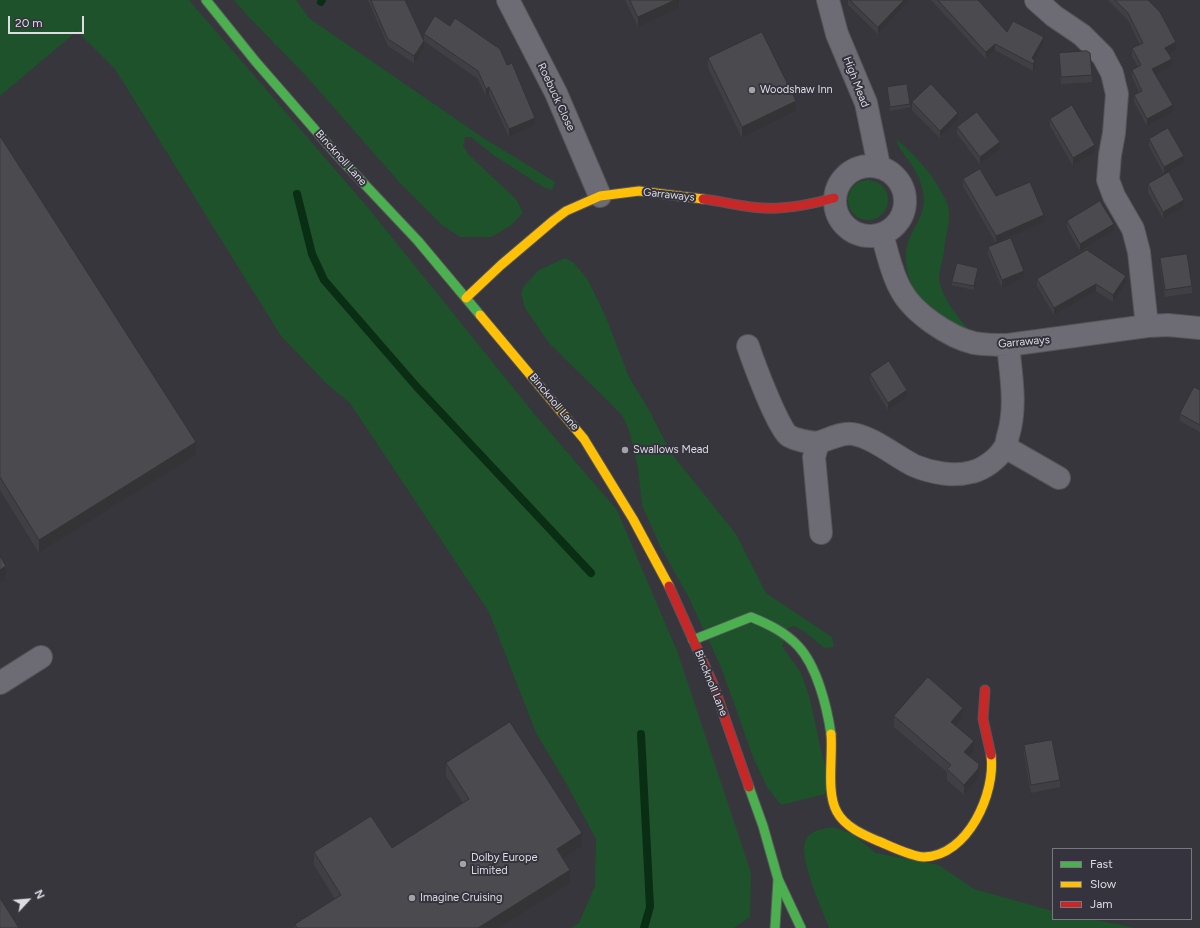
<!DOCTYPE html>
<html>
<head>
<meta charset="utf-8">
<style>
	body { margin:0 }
	#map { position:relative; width:1200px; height:928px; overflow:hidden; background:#37363c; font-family:Figtree,sans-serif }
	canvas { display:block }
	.legend { position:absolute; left:1052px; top:848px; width:140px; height:72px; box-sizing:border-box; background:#35343e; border:1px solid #787780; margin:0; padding:5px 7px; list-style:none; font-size:12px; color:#dddce3 }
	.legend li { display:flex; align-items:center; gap:8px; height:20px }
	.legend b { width:20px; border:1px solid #787780 }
	.north { position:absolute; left:8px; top:880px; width:40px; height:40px; -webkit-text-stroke:3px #35343e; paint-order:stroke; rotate:64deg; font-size:11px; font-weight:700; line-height:16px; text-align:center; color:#dddce3 }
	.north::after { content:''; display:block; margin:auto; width:14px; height:18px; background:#dddce3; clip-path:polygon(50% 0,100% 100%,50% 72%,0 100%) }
	.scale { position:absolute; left:8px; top:16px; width:76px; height:18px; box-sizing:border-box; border:2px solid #dddce3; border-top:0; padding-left:5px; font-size:12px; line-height:14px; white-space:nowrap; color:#dddce3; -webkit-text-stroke:3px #35343e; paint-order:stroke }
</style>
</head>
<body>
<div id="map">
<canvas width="1200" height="928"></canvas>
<ul class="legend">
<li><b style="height:5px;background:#4caf50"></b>Fast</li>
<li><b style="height:5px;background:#ffc107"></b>Slow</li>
<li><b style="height:5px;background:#c62828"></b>Jam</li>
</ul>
<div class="north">N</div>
<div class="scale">20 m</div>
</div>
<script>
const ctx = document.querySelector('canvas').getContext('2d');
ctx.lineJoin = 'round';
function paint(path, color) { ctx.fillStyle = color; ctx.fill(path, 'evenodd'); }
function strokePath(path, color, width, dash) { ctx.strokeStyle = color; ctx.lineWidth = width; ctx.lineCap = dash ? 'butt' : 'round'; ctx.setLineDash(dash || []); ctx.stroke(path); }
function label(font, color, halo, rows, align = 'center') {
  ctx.font = font + ' Figtree,sans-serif'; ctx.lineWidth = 4; ctx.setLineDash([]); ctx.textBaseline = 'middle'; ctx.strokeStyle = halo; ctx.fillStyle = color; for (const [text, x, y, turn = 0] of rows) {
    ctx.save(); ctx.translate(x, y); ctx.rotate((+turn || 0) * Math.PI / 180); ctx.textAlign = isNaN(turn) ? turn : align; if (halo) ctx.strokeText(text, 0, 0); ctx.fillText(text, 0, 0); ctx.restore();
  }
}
paint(new Path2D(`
	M0,0H189L369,209L536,416L617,510L677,651L751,873L750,917L734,928H571L579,923L595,886L596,839L566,783L536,733L489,612L350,403L327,384L281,336L115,69L77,31L0,96Z
	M234,0H296L309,18L482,137L555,182L552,190L543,187L492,154L471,137H465L463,146L469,155L516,199L523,213L510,226L491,237H460L442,225L401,184L306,76L245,13Z
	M896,139C915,155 932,173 943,195C946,200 949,206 949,212C950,225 945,237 944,251C943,261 937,274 940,284C945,302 959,318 971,333C960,329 952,323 942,316C936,312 930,308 925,304C909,290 902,261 908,242C913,228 925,214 924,199C923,185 918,174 910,162C904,154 899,149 896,139Z
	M848 200a20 20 0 1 1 40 0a20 20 0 1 1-40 0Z
	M565,258L574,263L588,280L605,315L629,377L649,410L671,453L736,534L766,593L832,637L834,647L824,648L805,632L794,626L788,628L782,646L801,673L810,699L821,750L830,786L825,794L781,805L767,787L753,757L721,667L689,598L660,546L642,505L638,468L629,430L622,415L549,343L525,308L521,293L524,286L539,270Z
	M833,827L852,834L876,853L939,865L974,889L1053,911V919H1092L1135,928H829C822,910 799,858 805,842C809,830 823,829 833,827Z`), '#1d522b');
strokePath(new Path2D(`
	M321,2L322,0
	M297,194L312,254L324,280L416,386L591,573
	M641,734L650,907L644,928`), '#0a2e14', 8);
const street = new Path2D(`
	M508,0L556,93L600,196
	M828,0L837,34L866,103L879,166
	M1036,0L1054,16L1082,35L1103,56L1112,73L1117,94L1114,133L1110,155L1108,180L1114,196L1133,229L1139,252L1147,326
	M835 201a35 35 0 1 1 70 0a35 35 0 1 1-70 0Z
	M882,235C888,253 891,273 901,290C913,313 949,337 974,343C986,345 997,345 1008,345L1147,326L1168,325L1200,328
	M748,346C753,361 778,429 789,436C798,441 808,442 818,443L814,457L821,533
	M818,443C829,439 842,432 853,434C875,438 896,457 915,466C932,473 954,477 972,472C984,469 998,459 1005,447C1007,444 1007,439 1008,436C1017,407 1011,375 1008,345
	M1005,447L1059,478
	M0,683L41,657`);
const fast = new Path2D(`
	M206,0L256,62L337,155L418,241L480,315
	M693,640L751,617C768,624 785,632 798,646C817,666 827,707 831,734
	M749,787L763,826L778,879L801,928
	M775,928L778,879`);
const slow = new Path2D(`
	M466,298L501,265L554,220L566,211L600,196L639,191L703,199
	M480,315L584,439L633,519L669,586
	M831,734C833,757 826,793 837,812C845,827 864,835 878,841C890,846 912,857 924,857C968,856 996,793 991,755`);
const jam = new Path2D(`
	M703,199C728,202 754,210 779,208C798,207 816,203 834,198
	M669,586L713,684L749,787
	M985,690L983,719L991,755`);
strokePath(street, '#565559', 24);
strokePath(fast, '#565559', 11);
strokePath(slow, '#565559', 11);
strokePath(jam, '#565559', 11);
strokePath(street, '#6d6c75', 22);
strokePath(fast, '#4caf50', 9);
strokePath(slow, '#ffc107', 9);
strokePath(jam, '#c62828', 9);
paint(new Path2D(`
	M368,0H405L424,48L414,63L388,46Z
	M625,0H679V8L638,27Z
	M848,0H910L878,34L848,5Z
	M931,0H978L1007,32L1044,44L1035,61V68L1033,71L995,50L986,59Z
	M1108,0H1148L1176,50L1168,53L1172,66L1155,74L1173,112L1147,126L1134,102V95L1139,92L1132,77V70L1138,67L1132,56V48L1140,45L1128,20Z
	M424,34L507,65L535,125L509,137L489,94L486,96L478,79L424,41Z
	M1059,53L1092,75V82L1061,84Z
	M708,58L796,111L742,138L708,68Z
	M887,87L910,104V107L890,111Z
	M912,102L958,120L940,138L912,110Z
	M1050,119L1095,152L1073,166L1050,126Z
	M957,127L1000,149L980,164L957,134Z
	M0,136L196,455L39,553L0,490Z
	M1149,139L1184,163L1164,174L1149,146Z
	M963,179L996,196L1044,222L996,243L963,186Z
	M1148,184L1184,207L1163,219L1148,192Z
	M1067,221L1114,231L1080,251L1067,228Z
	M988,247L1024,278L1002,288L988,254Z
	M1160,258L1192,286V293L1165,297L1160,265Z
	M978,272L974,290L952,285V282Z
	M1037,279L1126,283L1113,302L1096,291L1054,315L1037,286Z
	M870,374L907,398L888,410L870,381Z
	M1200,390V432L1180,421V414Z
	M894,716L963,718L957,726L974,751L969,756L979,775L978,779L964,795L947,780V772L894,727Z
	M1024,745L1060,780V787L1031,793L1024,753Z
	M446,763L582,846L563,858L570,883L499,928H295V924L335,899L314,865V852L392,848L463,803L446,776Z`), '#404044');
paint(new Path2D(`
	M675,0H679V8L638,27V17Z
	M904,0H910L878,34V27Z
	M1044,37V44L1033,64L1032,58Z
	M424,41V48L414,63V56Z
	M1176,42V50L1165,55V48Z
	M995,44V50L986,59V52Z
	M1172,59V66L1152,76V69Z
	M1035,61V68L1033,71V64Z
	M489,87V94L486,96V89Z
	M796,101V111L742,138V127Z
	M1173,105V112L1147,126V119Z
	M958,113V120L940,138V131Z
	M535,118V125L509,137V129Z
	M1000,142V149L980,164V157Z
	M1095,145V152L1073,166V158Z
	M1184,156V163L1164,174V167Z
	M1184,200V207L1163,219V212Z
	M1044,215V222L996,243V236Z
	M1114,224V231L1080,251V244Z
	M978,268V272L974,290V286Z
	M1024,271V278L1002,288V280Z
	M1126,276V283L1113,302V295Z
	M1096,284V291L1054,315V308Z
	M907,390V398L888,410V403Z
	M196,442V455L39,553V540Z
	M6,566V579L0,583V570Z
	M963,708V718L951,732V722Z
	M974,741V751L964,762V752Z
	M979,764V775L978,779L964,795V785Z
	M582,833V846L557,862V849Z
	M570,870V883L499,928H478Z`), '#343437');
const building = new Path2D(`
	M371,0H405L424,41L414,56L388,39Z
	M630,0H675L638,17Z
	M850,0H904L878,27Z
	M938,0H978L1007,32L1013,21L1044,37L1032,58L1035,61L1033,64L995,44L986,52Z
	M1115,0H1148L1160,12L1176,42L1165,48L1172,59L1152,69L1173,105L1147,119L1134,95L1142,91L1132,70L1141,65L1132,48L1143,43L1128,13Z
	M435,16L450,26L455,18L500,49L507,65L512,63L535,118L509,129L489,87L486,89L478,71L424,34Z
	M762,32L796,101L742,127L708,58Z
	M1087,51L1090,53L1092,75L1061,77L1059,53Z
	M907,84L910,104L890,107L887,87Z
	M931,84L958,113L940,131L912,102Z
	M1072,105L1095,145L1073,158L1050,119Z
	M977,112L1000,142L980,157L957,127Z
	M1168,128L1184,156L1164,167L1149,139Z
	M0,136L196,442L39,540L0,477Z
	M980,169L996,196L1030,182L1044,215L996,236L963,179Z
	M1169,172L1184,200L1163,212L1148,184Z
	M1100,201L1114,224L1080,244L1067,221Z
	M1011,238L1024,271L1002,280L988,247Z
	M1087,250L1126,276L1113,295L1096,284L1054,308L1037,279Z
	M1187,254L1192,286L1165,290L1160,258Z
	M957,263L978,268L974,286L952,282Z
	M889,361L907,390L888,403L870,374Z
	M1194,387L1200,390V425L1180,414Z
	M0,556L6,566L0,570Z
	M928,677L963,708L951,722L974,741L964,752L979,764L978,769L964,785L947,769L951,765L894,716Z
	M510,722L582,833L557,849L570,870L478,928H297L295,924L341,895L314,852L371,816L392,848L469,799L446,763Z
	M1052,740L1060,780L1031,785L1024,745Z
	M0,898L19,928H0Z`);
paint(building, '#4b4b4f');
strokePath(building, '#343437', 1);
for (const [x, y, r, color] of [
	[752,90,4,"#a3a2a9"],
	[625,450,4,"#a3a2a9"],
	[463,864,4,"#a3a2a9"],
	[412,898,4,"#a3a2a9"]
]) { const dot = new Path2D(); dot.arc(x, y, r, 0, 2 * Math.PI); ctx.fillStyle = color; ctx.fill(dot); strokePath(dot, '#35343e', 1.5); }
label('11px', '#dddce3', '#35343e', [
	["High Mead",856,82,69],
	["Roebuck Close",556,97,65],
	["Bincknoll Lane",341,158,48],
	["Garraways",669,195,6],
	["Garraways",1024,342,-5],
	["Bincknoll Lane",554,402,50],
	["Bincknoll Lane",711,683,68]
]);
label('11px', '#dddce3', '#35343e', [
	["Woodshaw Inn",760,90],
	["Swallows Mead",633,450],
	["Dolby Europe",471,858],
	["Limited",471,871],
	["Imagine Cruising",420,898]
], 'left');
</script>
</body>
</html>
